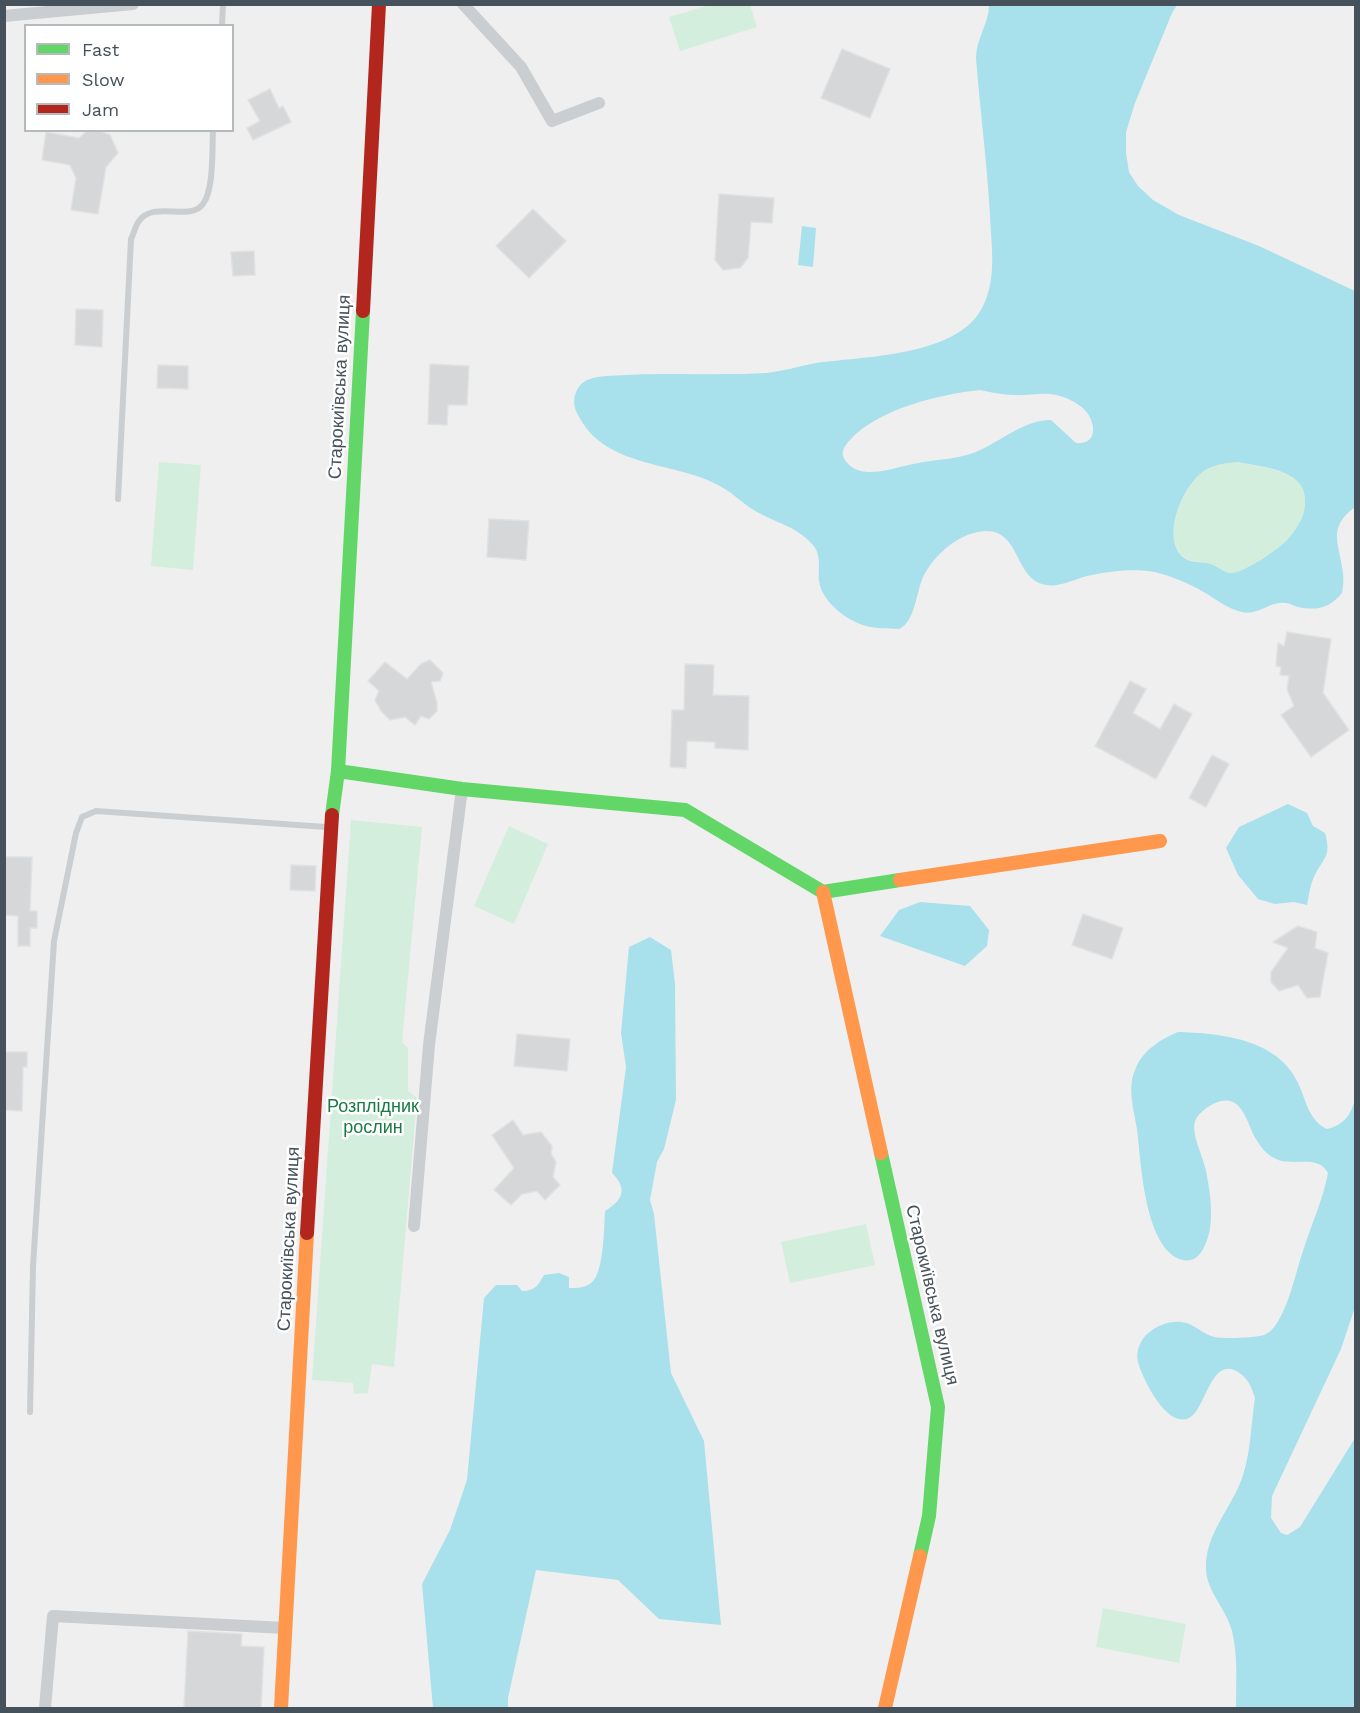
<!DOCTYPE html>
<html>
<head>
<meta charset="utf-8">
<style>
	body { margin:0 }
	#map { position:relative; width:1360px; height:1713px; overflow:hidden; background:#efefef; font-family:"Work Sans",sans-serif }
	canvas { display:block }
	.frame { position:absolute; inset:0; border:6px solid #46525b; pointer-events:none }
	.legend { position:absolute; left:24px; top:24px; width:210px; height:108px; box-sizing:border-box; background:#fff; border:2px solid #b5babd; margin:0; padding:8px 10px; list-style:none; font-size:18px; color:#46525b }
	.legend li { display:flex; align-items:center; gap:12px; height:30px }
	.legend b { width:30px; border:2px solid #b5babd }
</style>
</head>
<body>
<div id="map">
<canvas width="1360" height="1713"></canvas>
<div class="frame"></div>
<ul class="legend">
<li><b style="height:8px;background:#63d668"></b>Fast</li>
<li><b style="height:8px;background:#ff974d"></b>Slow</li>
<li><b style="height:8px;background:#b3261e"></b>Jam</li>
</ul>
</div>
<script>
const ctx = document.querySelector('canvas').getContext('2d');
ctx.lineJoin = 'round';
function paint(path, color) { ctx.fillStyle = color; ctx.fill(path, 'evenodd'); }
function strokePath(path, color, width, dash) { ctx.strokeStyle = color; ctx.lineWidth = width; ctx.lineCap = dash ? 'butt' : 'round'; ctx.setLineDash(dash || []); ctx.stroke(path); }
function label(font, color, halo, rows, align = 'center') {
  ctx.font = font + ' "Work Sans",sans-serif'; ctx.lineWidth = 5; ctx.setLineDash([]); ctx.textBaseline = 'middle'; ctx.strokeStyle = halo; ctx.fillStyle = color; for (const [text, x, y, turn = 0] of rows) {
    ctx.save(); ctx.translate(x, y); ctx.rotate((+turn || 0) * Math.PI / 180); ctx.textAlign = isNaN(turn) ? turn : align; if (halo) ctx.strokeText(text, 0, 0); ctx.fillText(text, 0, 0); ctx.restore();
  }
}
paint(new Path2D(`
	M710,5H750L757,27L680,51L669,17Z
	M159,462L201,465L193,570L151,566Z
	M1238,462C1261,468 1303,469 1305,498C1306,515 1299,526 1288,539C1279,549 1243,574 1230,573C1223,572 1219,567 1213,565C1203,560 1193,565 1183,556C1160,536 1185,482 1207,469C1217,464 1228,463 1238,462Z
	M351,820L422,827L402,1042L408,1048V1091L417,1098L394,1367L372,1364L368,1393L354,1394L353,1383L312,1380Z
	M509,826L548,844L514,924L474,906Z
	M866,1224L875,1265L790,1283L781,1242Z
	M1103,1608L1186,1624L1179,1663L1096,1647Z`), '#d3eedc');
paint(new Path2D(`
	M989,5H1177L1172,13L1135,103L1126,132V153L1129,172L1138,186L1153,200L1179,215L1259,246L1355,291V507C1326,528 1340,545 1343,573C1344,579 1343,586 1342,593C1330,608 1317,611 1298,607C1294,606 1290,603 1285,603C1270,601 1258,616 1242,612C1228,609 1214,598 1202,591C1188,583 1171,576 1155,572C1134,568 1108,571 1087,576C1072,580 1055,590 1039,583C1013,572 1019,524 978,532C955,536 933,557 923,577C916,593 915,622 899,629C888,628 876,629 866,626C846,620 822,602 819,581C818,568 822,554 812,544C797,527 777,523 759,513C749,508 740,500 731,493C684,458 606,474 577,413C571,401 575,386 587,380C599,375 613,376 626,375C658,373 690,375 722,374C736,374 752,374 767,373C783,371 800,366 816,363C865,356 961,357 984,304C997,276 991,244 990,215C987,162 980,110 976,58C976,39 989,23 989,5ZM980,390C991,392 1002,395 1013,395C1029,396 1045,391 1060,396C1070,399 1082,405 1088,414C1097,428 1095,445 1076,443L1051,420C1023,420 1002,441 976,452C956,460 934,459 913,464C898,467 885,472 869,472C859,472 850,468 845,460C840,453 844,446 850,440C878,409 940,394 980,390ZM1238,462C1261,467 1303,469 1305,498C1306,515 1299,526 1288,539C1279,549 1243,574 1230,573C1223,572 1219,567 1213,565C1203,560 1193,565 1183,557C1160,536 1184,482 1207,469C1217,464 1228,463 1238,462Z
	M802,226L816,228L813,267L798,265Z
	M1288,804L1307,813L1313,826L1325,833C1332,858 1323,857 1314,877C1310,885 1309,896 1307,905L1294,902L1275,904L1258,899L1238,875L1226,848L1239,827Z
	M920,902L970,906L989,930L987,946L965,966L880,936L899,910Z
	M650,937L671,950L675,984L676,1100L664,1149L657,1162L650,1200L654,1214L671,1373L704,1441L721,1625L659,1619L618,1580L536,1570L508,1698V1708H433L422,1584L450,1530L467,1480L484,1298L496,1285H517L522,1291C534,1291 538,1286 544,1275L559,1273L569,1277V1288C577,1288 584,1288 591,1283C604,1274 604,1227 605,1211C623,1200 628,1189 612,1173L626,1067L621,1033L629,947Z
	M1178,1032C1220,1033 1278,1039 1298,1083C1306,1100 1309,1121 1327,1129C1344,1125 1351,1115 1355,1099V1307L1341,1349L1272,1496L1271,1518L1281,1533L1287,1535L1300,1527L1355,1438V1708H1236C1236,1683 1238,1655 1232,1631C1226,1608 1206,1591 1206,1568C1205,1533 1233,1507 1243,1475C1251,1451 1251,1423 1255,1398C1252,1388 1248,1378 1238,1372C1212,1356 1206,1405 1192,1416C1169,1434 1142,1378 1138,1362C1133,1338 1159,1320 1181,1322C1194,1323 1202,1334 1214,1337C1224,1339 1254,1338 1264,1335C1285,1328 1296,1270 1303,1251C1311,1225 1323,1200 1328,1173C1318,1153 1291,1168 1274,1158C1268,1155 1261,1148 1258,1142C1246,1126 1244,1089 1213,1104C1207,1107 1199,1113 1196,1119C1189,1131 1204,1158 1206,1171C1211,1196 1216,1229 1202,1251C1197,1258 1192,1262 1183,1260C1144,1251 1141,1160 1137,1129C1134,1110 1127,1088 1135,1070C1142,1051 1159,1040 1178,1032Z`), '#a8e1ec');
const building = new Path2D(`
	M842,49L890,69L870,118L821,98Z
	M270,89L279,108L283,106L291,122L253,140L247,128L260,121L248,100Z
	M88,130H97L110,135L118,153L106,167L98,214L71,210L76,178L70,165L42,160L46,132L79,138Z
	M719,194L774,198L772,223L751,222L748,258L740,268L723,270L715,260Z
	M533,209L566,241L529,278L496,246Z
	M254,251L255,275L233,276L231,252Z
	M76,309L103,310L102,347L75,345Z
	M430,364L469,366L467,405H448L447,425L428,424Z
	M158,365L188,366V389L157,388Z
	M489,519L529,521L526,560L487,557Z
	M1287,632L1331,639L1323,693L1349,730L1311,757L1281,715L1294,706L1287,689L1289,676L1280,675L1281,667L1276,666L1278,643L1284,646Z
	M430,660L443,673L440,681L431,682L437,703V711L429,719L421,716L415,725L405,717L390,720L381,711L375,700L379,691L368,681L385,662L407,679L421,664Z
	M685,664L714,665L713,695L749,696L748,750L715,748V742L687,741L686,768L670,767L672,710H684Z
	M1130,681L1146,689L1133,713L1160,729L1174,704L1192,714L1156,779L1095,746Z
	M1212,755L1229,764L1206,807L1189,798Z
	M4,857H32L30,911H37V928H30V946H18V916L4,915Z
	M291,865L316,866L315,891L290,890Z
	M1083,914L1123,928L1112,959L1072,945Z
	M1298,926L1317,932L1315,948L1328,953L1320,997L1307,998L1298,985L1279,991L1271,982V972L1288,948L1273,942Z
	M517,1034L570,1039L567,1071L514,1066Z
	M4,1052H27V1067H23L22,1111L4,1110Z
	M513,1120L523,1135L541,1132L552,1146L551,1154L556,1162L553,1177L560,1185L545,1200L537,1191L522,1194L511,1205L494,1190L514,1168L492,1135Z
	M188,1631L242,1634L241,1646L264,1647L261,1708H184Z`);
paint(building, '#d6d7d8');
strokePath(building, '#e0e1e2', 1.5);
strokePath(new Path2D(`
	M222,26L223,4
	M118,499L131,239C134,234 135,226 139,221C154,200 190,222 203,204C214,190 212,149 213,130
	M30,1412L33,1266L54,941L76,833L82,817L96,811L326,827`), '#caced0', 6);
strokePath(new Path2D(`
	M463,4L521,67L552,121L599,103
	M4,16L133,4
	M414,1226L429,1045L462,789
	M45,1708L53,1616L285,1628`), '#caced0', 12);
strokePath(new Path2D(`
	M338,771L462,789L685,810L823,892L900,880
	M332,815L338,771L363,311
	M881,1153L938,1407L929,1516L920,1556`), '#63d668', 14);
strokePath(new Path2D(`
	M900,880L1160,841
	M823,892L881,1153
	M281,1708L307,1233
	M885,1708L920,1556`), '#ff974d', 14);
strokePath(new Path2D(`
	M363,311L379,4
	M307,1233L332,815`), '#b3261e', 14);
label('18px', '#46525b', '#fff', [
	["Старокиївська вулиця",340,387,-87],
	["Старокиївська вулиця",289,1239,-87],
	["Старокиївська вулиця",932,1295,77]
]);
label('18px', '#187b44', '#fff', [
	["Розплідник",373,1107],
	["рослин",373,1128]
]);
</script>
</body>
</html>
